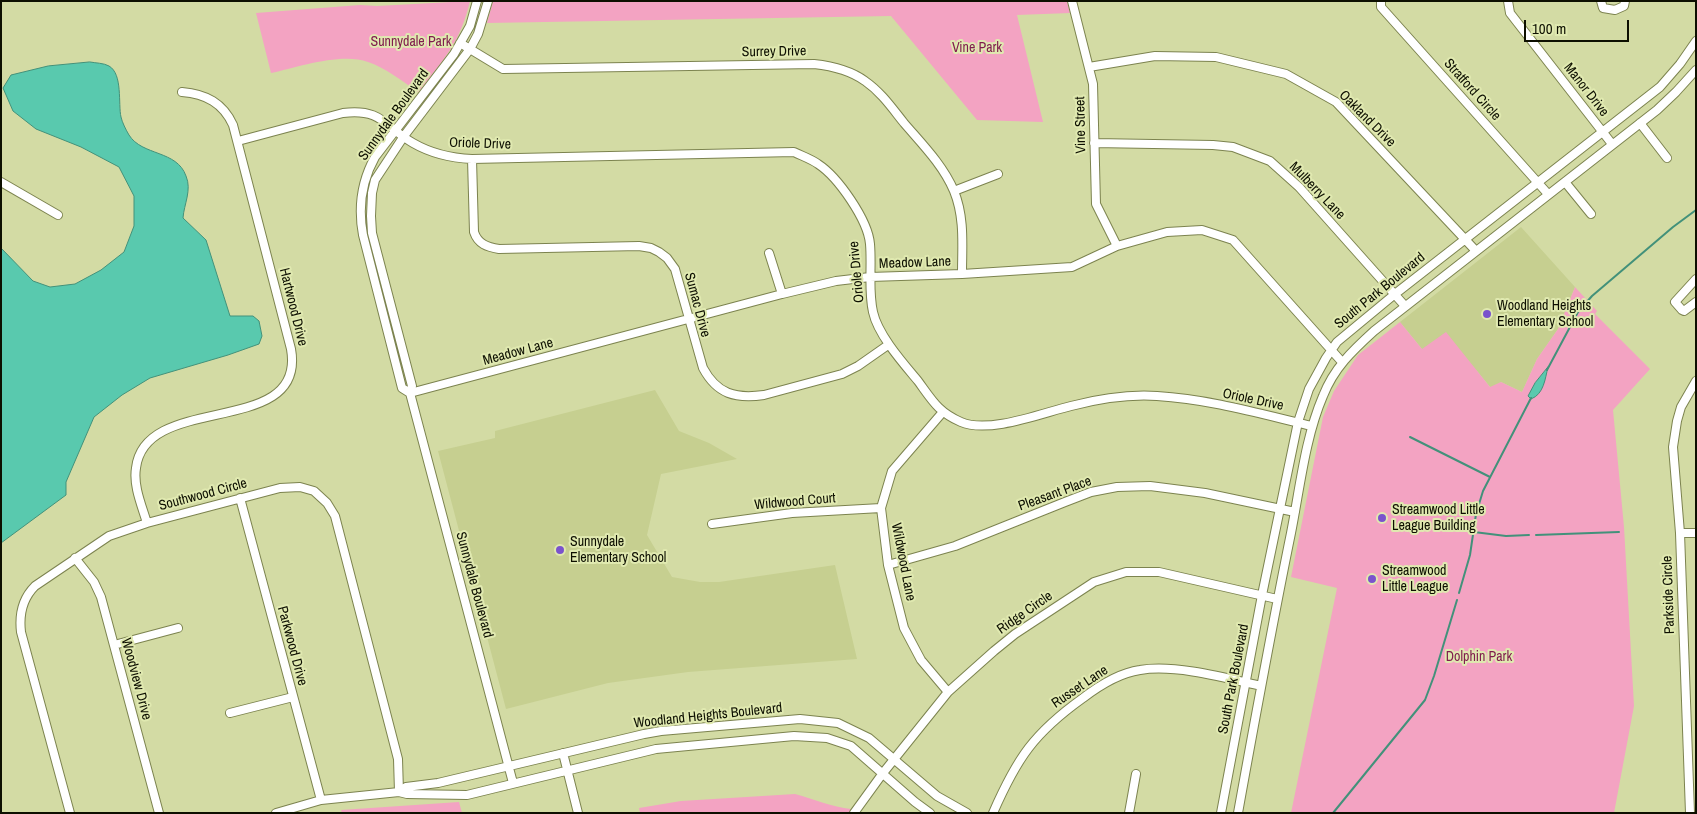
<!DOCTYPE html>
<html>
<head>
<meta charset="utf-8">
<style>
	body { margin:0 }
	#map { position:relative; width:1697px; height:814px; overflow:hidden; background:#d3dba4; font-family:"Archivo Narrow",sans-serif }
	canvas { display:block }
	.frame { position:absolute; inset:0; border:2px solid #0d0f00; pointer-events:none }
	.scale { position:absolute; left:1524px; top:20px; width:105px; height:22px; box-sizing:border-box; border:2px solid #0d0f00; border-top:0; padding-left:6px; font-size:15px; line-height:18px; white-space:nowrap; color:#0d0f00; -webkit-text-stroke:4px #e0e9b0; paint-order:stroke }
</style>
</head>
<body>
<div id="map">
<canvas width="1697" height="814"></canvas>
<div class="frame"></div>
<div class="scale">100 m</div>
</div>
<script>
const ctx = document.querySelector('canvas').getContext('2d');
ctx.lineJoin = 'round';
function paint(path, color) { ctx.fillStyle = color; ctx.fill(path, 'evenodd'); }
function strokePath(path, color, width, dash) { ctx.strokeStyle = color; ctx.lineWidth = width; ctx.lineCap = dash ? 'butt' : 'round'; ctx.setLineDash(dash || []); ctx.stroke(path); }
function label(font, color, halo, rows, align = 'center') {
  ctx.font = font + ' "Archivo Narrow",sans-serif'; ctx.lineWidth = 4; ctx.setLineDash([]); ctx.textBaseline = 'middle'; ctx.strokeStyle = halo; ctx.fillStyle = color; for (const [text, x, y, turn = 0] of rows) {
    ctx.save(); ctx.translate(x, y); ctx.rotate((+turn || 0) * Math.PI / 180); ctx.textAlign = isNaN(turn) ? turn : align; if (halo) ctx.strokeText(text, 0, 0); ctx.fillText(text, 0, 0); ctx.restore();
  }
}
paint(new Path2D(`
	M1521,227L1575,287L1558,329L1537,359L1522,392L1501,382L1491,388L1477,371L1422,349L1400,322Z
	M655,390L679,431L709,443L737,459L661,474L647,535L672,577L700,582H719L835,565L857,659L688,672L608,683L506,709L438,451L495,438V431Z`), '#c6cf90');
paint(new Path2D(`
	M470,1C461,41 443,61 418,92C402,81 386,68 368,62C342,52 298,67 271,73L256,13L360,5L377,6Z
	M493,1H1067L1070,13L1017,15L1043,122L977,120L891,16L487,23Z
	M1575,287L1597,311L1595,314L1650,369L1613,410L1624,527L1634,706L1614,813H1291L1337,588L1291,577L1323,417L1334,391L1358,355L1400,322L1422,349L1446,332L1490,387L1501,382L1522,392L1537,359L1558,329Z
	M795,794C814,799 832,807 851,809L849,813H640L639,808L681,801Z
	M459,802L462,813H342L341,810Z`), '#f3a3c2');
const water = new Path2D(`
	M90,62C95,63 104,63 109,66C123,74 118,104 121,117C122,122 126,130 129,135C142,156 177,150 186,176C192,190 184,204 183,218L206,240L230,316H253L259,321L262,336L259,344L228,355L150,378L122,395L94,417L66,482V495L1,543V248L33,281L50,287L75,284L101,270L124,252L134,226V196L119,167L81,147L36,129L13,111L3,88L11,75L48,66Z
	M1548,367C1545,379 1544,394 1531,399L1528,396L1535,383Z`);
paint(water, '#59c9ae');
strokePath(water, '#42917a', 1);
strokePath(new Path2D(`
	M1547,370L1578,312L1592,296L1673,227L1696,210
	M1410,437L1490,477
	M1474,532L1506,536L1529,535
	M1536,535L1619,532
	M1459,593L1470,555L1476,514L1483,491L1531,398
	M1333,813L1425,700L1434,676L1457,600`), '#42917a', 2);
const minor = new Path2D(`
	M488,1L478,34L470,49L404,136L375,180L372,193L371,216L372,233L412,386L410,393L513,783
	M1072,1L1093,84L1096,204L1117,246
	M1381,1V7L1548,194
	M1508,1L1510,13L1612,144
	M1601,1L1603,8L1615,10L1624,6L1625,1
	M460,43L503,69L814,64C832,66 850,70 865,81C881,92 892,108 904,123C922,144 943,165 954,191C965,218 962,246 962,274
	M1089,67L1155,56L1216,57L1286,74L1336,102L1476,251
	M1640,123L1667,158
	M238,141L343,113C382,108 385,127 413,143C432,154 450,158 472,159L794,152C802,156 811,159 818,164C838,177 868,220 870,244C872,267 868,290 873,312C878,335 903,363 918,381C932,400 938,412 961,422C989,434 1042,413 1071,406C1098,399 1128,394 1157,396C1209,399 1261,414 1312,426
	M1094,143L1213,145L1233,147L1270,161L1299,187L1405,306
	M472,159L474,232C478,244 487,247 499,249L639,246L651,248L659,252L667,258L675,269L703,368C717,394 735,399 764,395L842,374L858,366L888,345
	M1,182L58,215
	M1565,182L1591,214
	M954,191L998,174
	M769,253L782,294
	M1696,279L1675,302L1682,310L1684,311L1696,302
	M410,393L782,294L836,281L870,277L962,274L1072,267L1117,246L1167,232L1202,230L1233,240L1342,362
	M410,393L402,388L363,235C358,208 361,182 375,157L454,54L470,26L477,1
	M942,413L892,471L881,508L888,565L904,628L921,660L948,692
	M240,498L321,800
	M147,523C142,506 133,486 136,468C145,391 307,439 291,349L233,125C223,103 206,94 182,92
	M712,524L792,513L881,508
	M1680,533H1696
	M75,558L94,582L101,597L159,813
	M888,565L955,546L1065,502L1091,492L1117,487L1150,486L1205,493L1295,512
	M114,645L178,628
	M230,713L293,697
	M563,753L578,813
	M399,792L406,787L438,783L644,734L661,731L800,719L838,723L869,738L937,796L967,813
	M70,813L21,632C19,615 23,598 35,586L109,536L147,523L280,488L300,487L314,491L327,503L335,516L398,759L399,792
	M276,813L321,800L399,792L407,794L467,795L656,749L794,736L827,738L851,746L915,802L930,813
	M854,813L883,773L948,692L994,651L1015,634L1094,582L1126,572H1159L1277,599
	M993,813C1017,758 1034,733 1083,698C1100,685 1119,673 1140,670C1175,664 1226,678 1261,686
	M1129,813L1136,774
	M1221,813L1262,595L1298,422L1309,389L1326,358L1337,342L1395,294L1660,87L1680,64L1696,41
	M1238,813C1255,719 1272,626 1291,533C1300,488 1305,438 1323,396C1334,368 1352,351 1374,331L1657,110L1676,92L1696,70
	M1690,813L1680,533L1673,447L1677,421L1681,407L1696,381`);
strokePath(minor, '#7c834f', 10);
strokePath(minor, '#fff', 8);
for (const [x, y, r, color] of [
	[1487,314,5,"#7a53cc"],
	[1382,518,5,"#7a53cc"],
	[560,550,5,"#7a53cc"],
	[1372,579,5,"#7a53cc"]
]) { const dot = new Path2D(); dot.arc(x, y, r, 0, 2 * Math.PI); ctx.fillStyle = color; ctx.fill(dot); strokePath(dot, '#e0e9b0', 2); }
label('14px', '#801d4e', '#e0e9b0', [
	["Sunnydale Park",411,42],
	["Vine Park",977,48],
	["Dolphin Park",1479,657]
]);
label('14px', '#0d0f00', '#e0e9b0', [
	["Surrey Drive",774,52,-1],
	["Stratford Circle",1472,90,48],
	["Manor Drive",1586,90,52],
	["Sunnydale Boulevard",394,115,-54],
	["Oakland Drive",1367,119,45],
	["Vine Street",1081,125,-91],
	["Oriole Drive",480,144,2],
	["Mulberry Lane",1317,191,46],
	["Meadow Lane",915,263,-2],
	["Oriole Drive",857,272,-95],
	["South Park Boulevard",1380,291,-39],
	["Sumac Drive",697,305,75],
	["Hartwood Drive",293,307,76],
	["Meadow Lane",518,352,-15],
	["Oriole Drive",1253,400,12],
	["Pleasant Place",1055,494,-20],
	["Southwood Circle",203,495,-15],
	["Wildwood Court",795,502,-5],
	["Wildwood Lane",903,562,79],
	["Sunnydale Boulevard",474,585,75],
	["Parkside Circle",1669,595,-92],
	["Ridge Circle",1025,613,-35],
	["Parkwood Drive",292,646,75],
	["Woodview Drive",136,679,75],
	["South Park Boulevard",1234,679,-79],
	["Russet Lane",1080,687,-34],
	["Woodland Heights Boulevard",708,716,-6]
]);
label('14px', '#0d0f00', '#e0e9b0', [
	["Woodland Heights",1497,306],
	["Elementary School",1497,322],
	["Streamwood Little",1392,510],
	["League Building",1392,526],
	["Sunnydale",570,542],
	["Elementary School",570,558],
	["Streamwood",1382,571],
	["Little League",1382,587]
], 'left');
</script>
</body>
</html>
